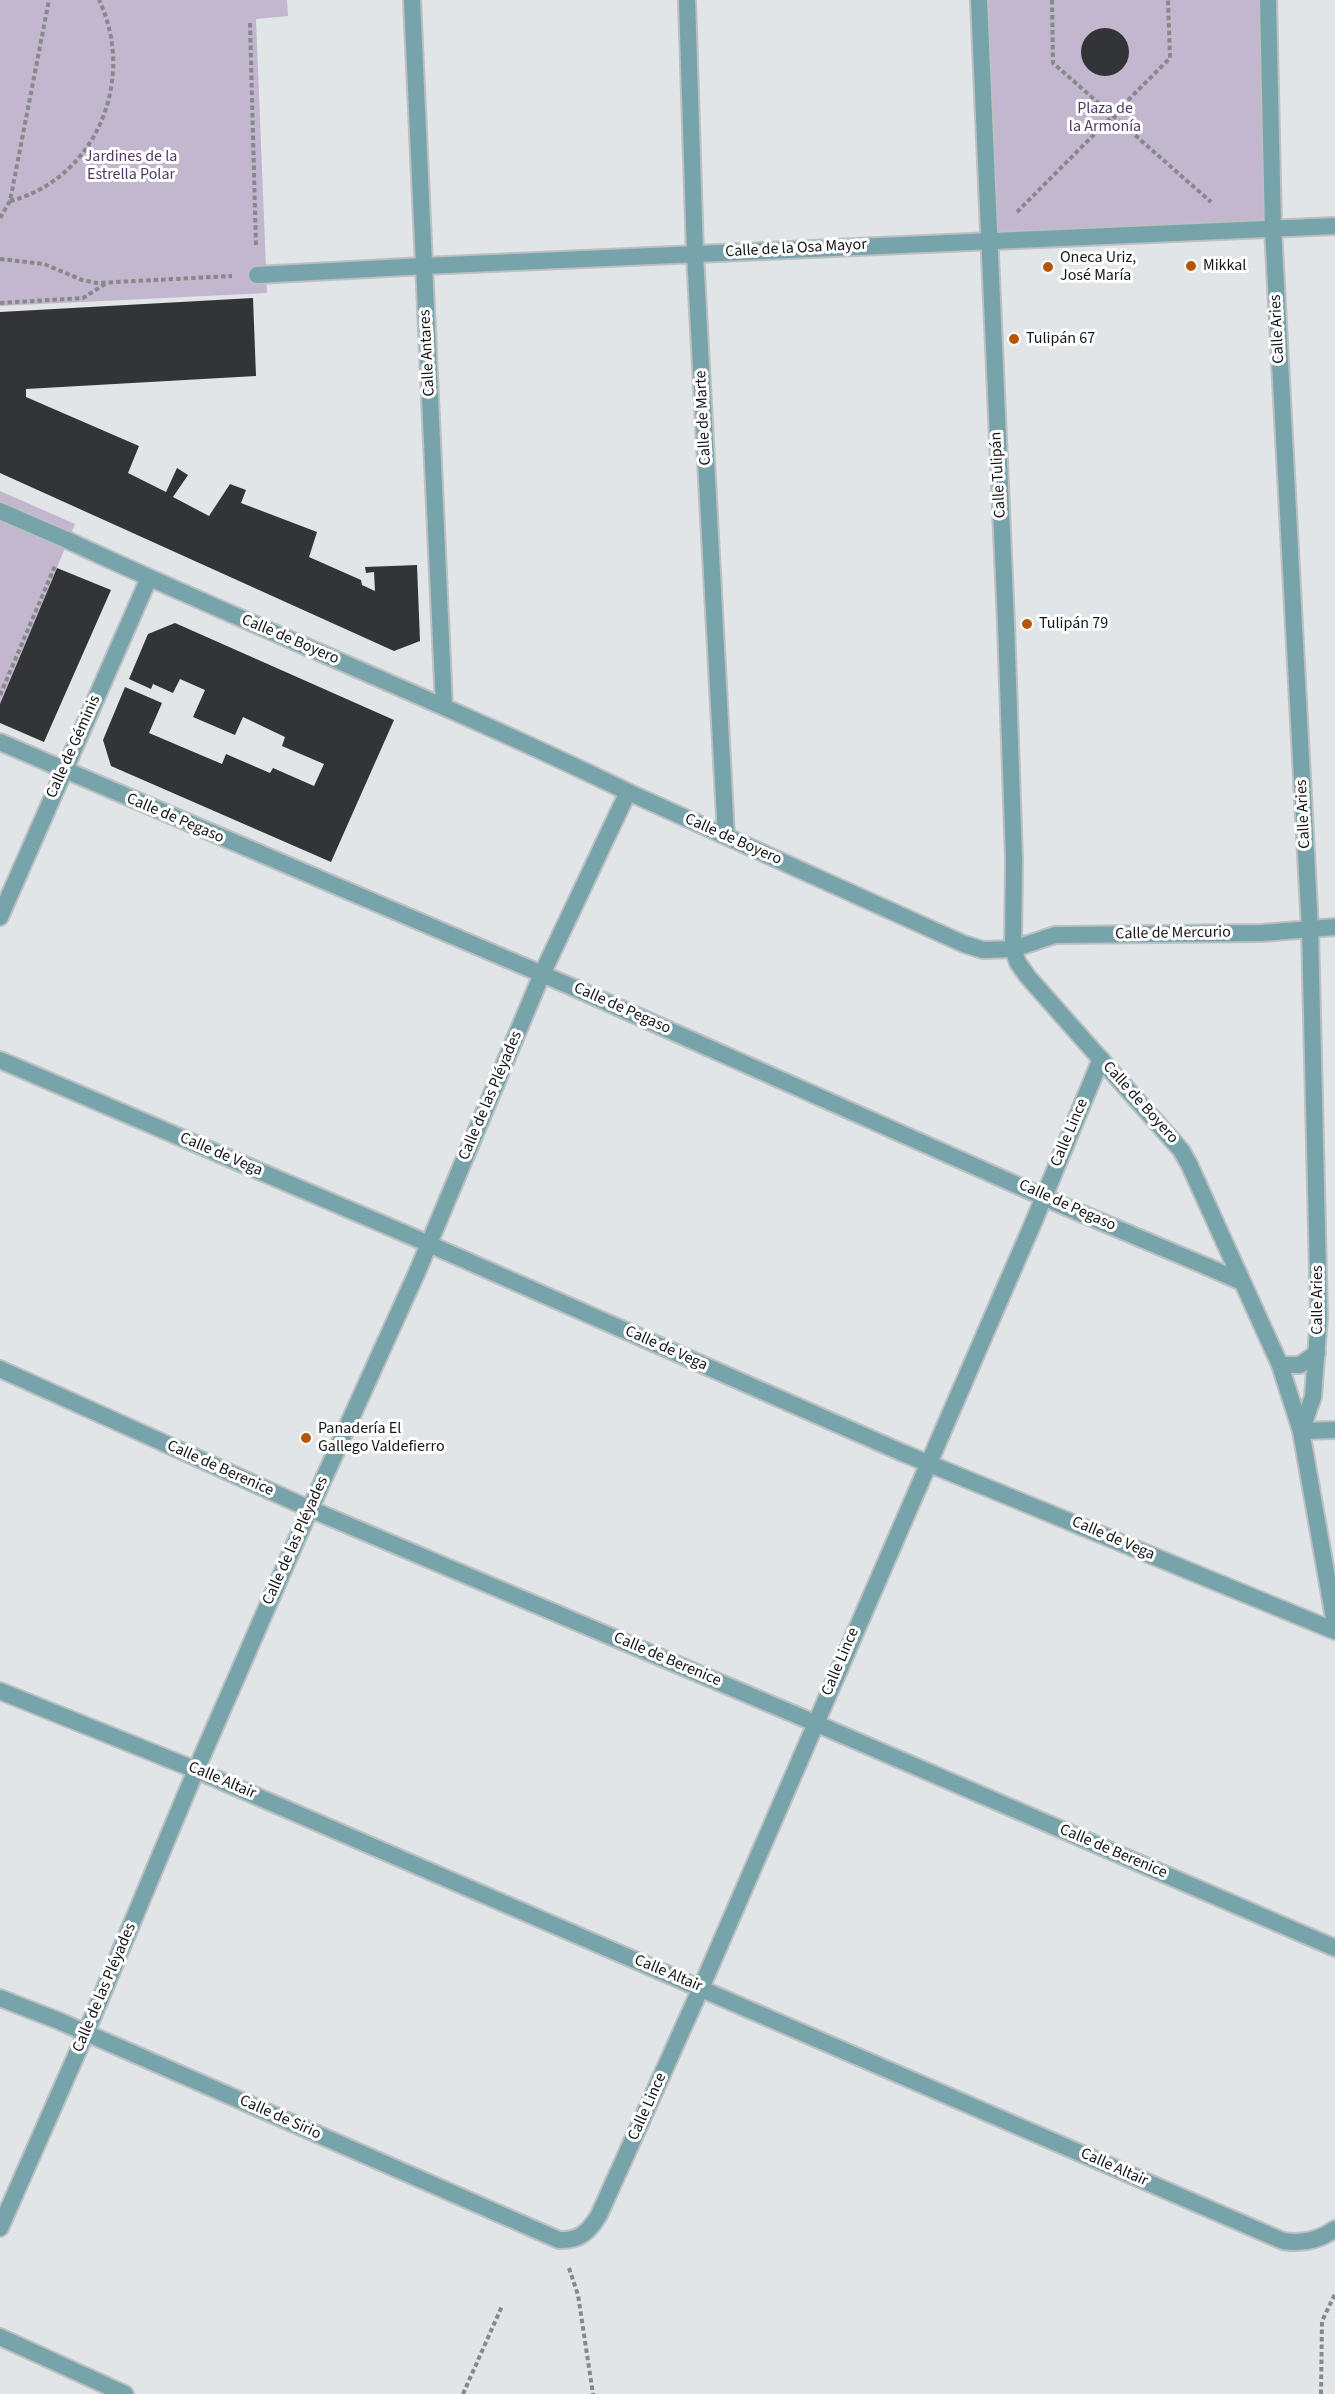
<!DOCTYPE html>
<html>
<head>
<meta charset="utf-8">
<style>
	body { margin:0 }
	canvas { display:block; background:#e1e5e8 }
</style>
</head>
<body>
<canvas width="1335" height="2394"></canvas>
<script>
const ctx = document.querySelector('canvas').getContext('2d');
ctx.lineJoin = 'round';
function paint(path, color) { ctx.fillStyle = color; ctx.fill(path, 'evenodd'); }
function strokePath(path, color, width, dash) { ctx.strokeStyle = color; ctx.lineWidth = width; ctx.lineCap = dash ? 'butt' : 'round'; ctx.setLineDash(dash || []); ctx.stroke(path); }
function label(font, color, halo, rows, align = 'center') {
  ctx.font = font + ' "Source Sans 3",sans-serif'; ctx.lineWidth = 6; ctx.setLineDash([]); ctx.textBaseline = 'middle'; ctx.strokeStyle = halo; ctx.fillStyle = color; for (const [text, x, y, turn = 0] of rows) {
    ctx.save(); ctx.translate(x, y); ctx.rotate((+turn || 0) * Math.PI / 180); ctx.textAlign = isNaN(turn) ? turn : align; if (halo) ctx.strokeText(text, 0, 0); ctx.fillText(text, 0, 0); ctx.restore();
  }
}
paint(new Path2D(`
	M0,0H287L288,16L256,19L267,293L0,306Z
	M979,0H1268L1273,229L989,241Z
	M0,491L75,524L0,704Z`), '#c3b6cf');
paint(new Path2D(`
	M1081 52a24 24 0 1 1 48 0a24 24 0 1 1-48 0Z
	M253,298L256,376L26,389V397L139,446L128,473L166,492L177,468L188,475L173,497L209,516L230,484L246,490L241,503L317,532L309,557L361,580L362,585L375,591L374,572L366,573L365,567L417,565L420,641L394,651L0,473V312Z
	M57,568L111,590L44,742L0,723V704Z
	M175,623L394,720L331,862L111,766L103,740L125,687L162,703L149,733L222,764L226,754L270,773L273,768L314,786L324,764L282,746L285,737L243,717L235,735L193,717L205,690L180,679L173,693L153,684L151,689L129,679L148,634Z`), '#333437');
const pedestrian = new Path2D(`
	M257,275L424,266
	M0,511L67,540`);
const minor = new Path2D(`
	M412,0L444,706
	M687,0L695,254L726,836
	M424,266L1335,226
	M67,540C253,627 443,702 628,792
	M0,917L149,578
	M1013,949L1055,935L1262,933L1335,927
	M0,1060L406,1234L903,1453L1335,1631
	M1208,1267L1242,1282
	M0,1369L310,1509L815,1723L1335,1948
	M1301,1431L1335,1430
	M0,1998L59,2021L559,2240C579,2241 589,2232 599,2215L701,1988L1034,1221L1101,1059
	M0,2228L86,2033L196,1770L1283,2241C1302,2244 1319,2241 1335,2229
	M0,2337L125,2394`);
const tertiary = new Path2D(`
	M979,0L1006,624L1014,860L1013,949L1018,963L1028,977L1181,1150L1189,1164L1280,1365L1301,1431
	M1268,0L1273,229L1310,929L1319,1317L1313,1397L1301,1431L1335,1624
	M0,742L570,986L1066,1207L1208,1267
	M1280,1365H1300L1317,1353
	M0,1691L196,1770L310,1509L418,1270L542,974L628,792L964,944L983,950L1013,949`);
strokePath(pedestrian, '#bcc0c2', 20);
strokePath(minor, '#bcc0c2', 20);
strokePath(tertiary, '#bcc0c2', 20);
strokePath(new Path2D(`
	M1052,0L1053,63L1211,202
	M250,23L256,247
	M10,201C96,179 137,79 99,0
	M1017,212L1170,58L1168,0
	M0,218L10,201L49,0
	M0,259L44,264L82,280L97,283L232,276
	M0,303L83,298L105,284
	M0,695L55,566
	M569,2268L578,2295L593,2394
	M463,2394L502,2306
	M1321,2394L1322,2321L1335,2294`), '#86898b', 4, [4.5, 3]);
strokePath(pedestrian, '#77a3aa', 16);
strokePath(minor, '#77a3aa', 16);
strokePath(tertiary, '#77a3aa', 16);
for (const [x, y, r, color] of [
	[1191,266,6,"#b5560b"],
	[1048,267,6,"#b5560b"],
	[1014,339,6,"#b5560b"],
	[1027,624,6,"#b5560b"],
	[306,1438,6,"#b5560b"]
]) { const dot = new Path2D(); dot.arc(x, y, r, 0, 2 * Math.PI); ctx.fillStyle = color; ctx.fill(dot); strokePath(dot, '#fff', 2); }
label('16px', '#513964', '#fff', [
	["Plaza de",1105,109],
	["la Armonía",1105,127],
	["Jardines de la",131,157],
	["Estrella Polar",131,175]
]);
label('16px', '#131516', '#fff', [
	["Calle de la Osa Mayor",796,249,-3],
	["Calle Aries",1278,329,-93],
	["Calle Antares",428,353,-93],
	["Calle de Marte",704,418,-93],
	["Calle Tulipán",999,475,-93],
	["Calle de Boyero",290,640,23],
	["Calle de Géminis",74,747,-66],
	["Calle Aries",1304,814,-93],
	["Calle de Pegaso",175,819,23],
	["Calle de Boyero",733,840,24],
	["Calle de Mercurio",1173,934,-1],
	["Calle de Pegaso",622,1009,24],
	["Calle de las Pléyades",491,1096,-67],
	["Calle de Boyero",1140,1103,48],
	["Calle Lince",1070,1133,-67],
	["Calle de Vega",221,1155,23],
	["Calle de Pegaso",1067,1206,24],
	["Calle Aries",1318,1300,-90],
	["Calle de Vega",666,1349,24],
	["Calle de Berenice",220,1469,24],
	["Calle de Vega",1113,1539,23],
	["Calle de las Pléyades",296,1541,-66],
	["Calle de Berenice",667,1660,23],
	["Calle Lince",841,1662,-67],
	["Calle Altair",222,1781,23],
	["Calle de Berenice",1113,1852,23],
	["Calle Altair",668,1974,23],
	["Calle de las Pléyades",105,1988,-67],
	["Calle Lince",648,2107,-66],
	["Calle de Sirio",280,2118,24],
	["Calle Altair",1114,2168,24]
]);
label('16px', '#131516', '#fff', [
	["Oneca Uriz,",1060,258],
	["José María",1060,276],
	["Mikkal",1203,266],
	["Tulipán 67",1026,339],
	["Tulipán 79",1039,624],
	["Panadería El",318,1429],
	["Gallego Valdefierro",318,1447]
], 'left');
</script>
</body>
</html>
